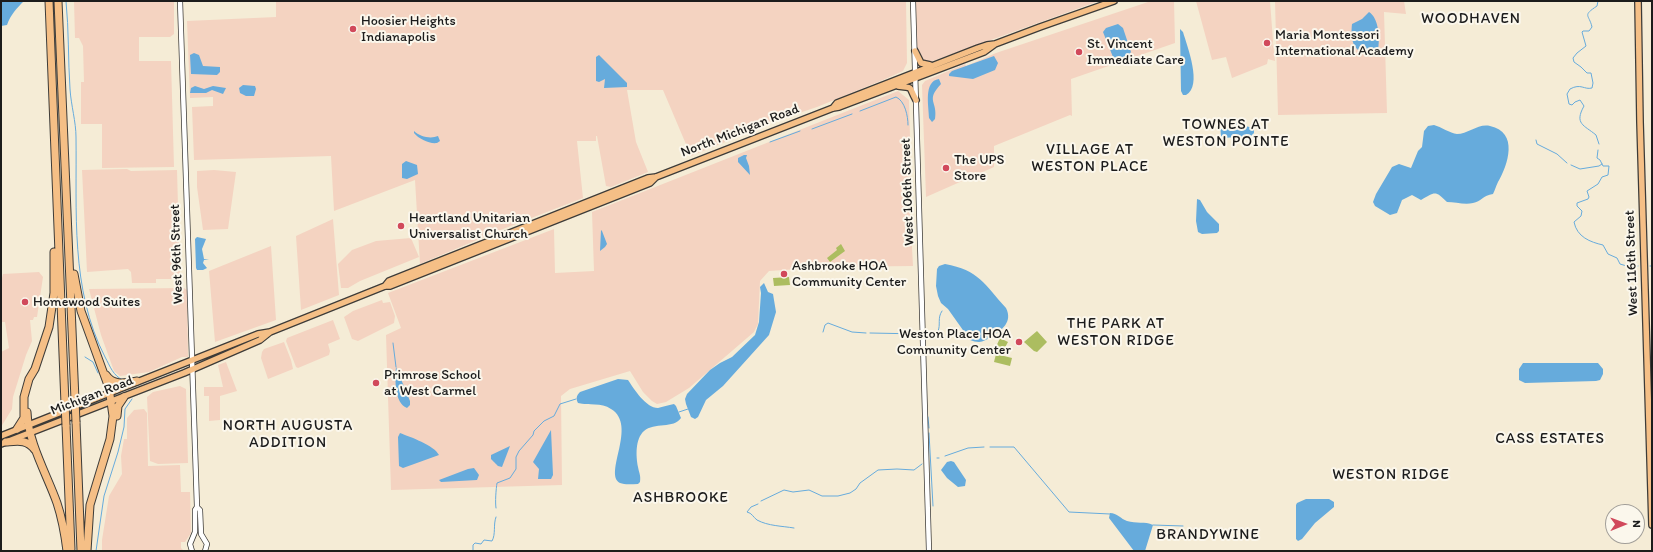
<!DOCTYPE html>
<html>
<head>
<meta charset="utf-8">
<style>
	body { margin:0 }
	#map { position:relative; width:1653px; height:552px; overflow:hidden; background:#f5ecd6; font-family:Itim,sans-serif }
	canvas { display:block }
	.frame { position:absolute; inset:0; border:2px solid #1c1c1c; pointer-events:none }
	.north { position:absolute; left:1605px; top:504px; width:40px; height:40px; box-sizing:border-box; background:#fbf7ec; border:1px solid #a29f99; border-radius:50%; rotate:89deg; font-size:11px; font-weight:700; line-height:16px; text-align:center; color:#1c1c1c }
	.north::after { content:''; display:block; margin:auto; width:14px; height:18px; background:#d1495b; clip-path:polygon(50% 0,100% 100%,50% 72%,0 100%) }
</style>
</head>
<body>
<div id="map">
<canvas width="1653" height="552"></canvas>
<div class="frame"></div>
<div class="north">N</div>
</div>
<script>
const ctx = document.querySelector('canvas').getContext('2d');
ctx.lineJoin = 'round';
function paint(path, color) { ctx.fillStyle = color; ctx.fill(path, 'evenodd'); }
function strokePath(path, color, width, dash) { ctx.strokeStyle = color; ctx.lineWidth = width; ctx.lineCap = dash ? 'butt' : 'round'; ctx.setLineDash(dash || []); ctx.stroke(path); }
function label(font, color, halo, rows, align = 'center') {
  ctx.font = font + ' Itim,sans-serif'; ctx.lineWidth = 4; ctx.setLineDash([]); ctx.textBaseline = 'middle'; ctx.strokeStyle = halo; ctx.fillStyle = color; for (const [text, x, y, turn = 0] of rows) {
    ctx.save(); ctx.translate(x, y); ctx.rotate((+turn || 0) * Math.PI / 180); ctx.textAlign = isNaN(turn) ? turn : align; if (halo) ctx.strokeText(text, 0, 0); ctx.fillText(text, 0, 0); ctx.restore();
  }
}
paint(new Path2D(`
	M74,1H174V34L170,37H139V61H171L174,167L102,168V124H81V82H84L83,46L79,38H75Z
	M276,1H906L907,63L903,71L883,80L817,107L799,113L789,114L733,138L730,136L725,138V142L691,156L663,90H627L636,142L648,172L611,187L606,186L597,136H596V141H577L583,198L503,229L420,264L415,180L334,211L331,156L194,160L192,107L213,106V97L190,98L187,21L276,17Z
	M916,1H1099L927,63H924L919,58L917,47Z
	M1151,1H1174L1175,43L1071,79L1072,116L1070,115L994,146V167L926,197L922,85L925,81L965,64L966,66L996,53Z
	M1196,1H1270L1273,41L1270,53L1273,43L1275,61L1268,59L1267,64L1232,78L1226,57L1212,60Z
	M1275,1H1404L1406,14L1384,12L1387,113L1278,115Z
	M898,91L909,100L911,174L909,192L913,266L827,267L769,271L760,281L758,324L754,332L689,388L666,402L657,404L652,401L643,392L630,371L570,389L561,396L562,485L391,490L386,335L401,328L388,293L554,229L555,273L594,271L592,212Z
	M127,169L131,171L177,170L180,279H156V283H132L131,272L128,269L87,272L82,170Z
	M214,170L236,172L228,229L203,230L197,187V171Z
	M333,219L339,295L301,310L296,236Z
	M411,238L419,257L360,281L348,288H341L338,264L352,250L376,241Z
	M271,246L276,320L215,342L209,271Z
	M39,272L43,277L37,317H34L33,320H30L32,341L26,355L13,397L12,409L1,427V352L9,348L5,322H1V282L3,274Z
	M184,288L187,290L188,357H182L149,372L120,376L114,371L101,335L89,289Z
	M382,300L383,303L390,302L395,316L394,323L358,341L352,339L344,317L353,311Z
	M333,320L340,339L328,344L330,351L329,355L298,368L296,367L286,341L287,338Z
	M284,342L291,360L293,369L268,379L261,358L262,352L264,349Z
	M226,362L237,391L220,396V420L209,421V396H204V387H223L218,365Z
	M180,386L186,389L188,463L158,464L150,461L147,397L153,392Z
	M144,409L147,413L148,466L180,465L181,492H190L191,533L185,542H181V548L184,551H102V540L109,496L122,474L121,456L124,439H127V418L134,410Z`), '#f4d3c1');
paint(new Path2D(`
	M841,244L845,251L830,262L827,258L837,250L836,248Z
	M789,277L790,285L774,286L773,278Z
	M1037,331L1047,342L1037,352L1034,351L1024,342Z
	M1000,338L1008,342L1002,353L995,349Z
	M996,354L1012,358L1010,366L994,362Z`), '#acbd60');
paint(new Path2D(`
	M1,1H24C17,8 11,14 7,25L1,26Z
	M1369,12C1379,18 1380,39 1378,50H1358C1351,44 1351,33 1352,24L1362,19Z
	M1118,24L1123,28L1131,52L1129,55L1117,60L1113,57L1103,32L1106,28Z
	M1180,29L1183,32C1187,46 1203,86 1186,95H1183L1181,91Z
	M194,53L199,55L203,66L220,67V72L217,75L191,74L190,55Z
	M599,55L627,83V87L604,88L605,79L599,82L596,81V57Z
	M994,56L998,63L995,70L973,79L949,76V74L952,71Z
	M939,79L941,84C925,101 938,101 935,119L932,122L929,118C929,107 923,81 939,79Z
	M243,85L255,86L256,89L254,96H246L240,93L239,88Z
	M195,86L204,89L213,86L226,88L223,94L212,90L206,93H190L191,88Z
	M1224,119H1243L1245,126L1254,128V133L1251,136L1223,138L1221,137L1220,123Z
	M1434,125C1441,127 1450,133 1457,134C1468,134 1479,123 1490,126C1519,132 1508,165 1498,182C1496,186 1495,190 1493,194C1483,195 1481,202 1473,203C1465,205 1455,202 1447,202C1435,190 1435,192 1421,200L1412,195L1402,200L1397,213L1390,215L1375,206L1373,202L1376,194L1392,167L1399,164L1411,168L1418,151L1422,147L1424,131L1428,126Z
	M414,131C420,137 431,139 438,136L440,141L437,143C429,144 419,139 414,133Z
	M744,155H747L746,158L749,166L750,175L738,162V158Z
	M406,161L417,165L418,174L407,179L402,178V164Z
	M1197,199L1200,200L1207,212L1219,224V231L1217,233L1202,234L1198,232L1196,221Z
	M601,230L602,231L607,244L605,247L600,251Z
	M197,237L206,239L202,249L204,259H209L204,260L203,263L207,268L203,270H197L196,268L195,239Z
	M945,264C979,270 984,284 1006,308C1013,322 1002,330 991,337C987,339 983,342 979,342C976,342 973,341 970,340L948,309L941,303L938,296L936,286L937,269L939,266Z
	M764,283L768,292L773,294L776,312L769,335L723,386L706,400L698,417L695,419L691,417L686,404L685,399L687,394L710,370L720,363L732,357L755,335L759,322L761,293L760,287Z
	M1523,363H1598L1603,369V374L1600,380L1596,381L1525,383L1519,380V369Z
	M396,367L410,401V405L407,408C394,403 395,378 396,367Z
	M618,379L628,380C634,389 646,408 658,408C663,407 668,405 674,404L676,406L681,418C674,429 654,422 644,431C635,439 636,456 638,467C639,473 641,475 640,482L638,484C632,484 625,485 620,483C603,474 638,425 611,409C601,402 589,406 578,403C576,399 576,396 580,392Z
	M551,430L553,475L551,479H538L539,469L533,462Z
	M400,433C410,437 434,445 439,455L403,468L399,466L398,437Z
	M510,446L502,467L498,466L491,459V455Z
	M951,461L954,462L966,480L965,486L958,487L947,478L941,470L947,462Z
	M474,468L479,475L477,480L441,482L439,480L468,469Z
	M1306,499H1329L1334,502V507L1315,523L1302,539L1298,541L1296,539V505L1297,503Z
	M1110,513C1117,513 1121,519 1127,521C1136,524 1145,521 1153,525L1145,551H1134L1109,518Z`), '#66abdc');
strokePath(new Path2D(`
	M66,1C69,30 68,60 70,89C71,105 76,122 76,137C77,211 70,289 105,357C110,366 113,376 123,380
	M1598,1L1597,6C1582,16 1589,14 1592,27L1589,31H1583L1582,32L1586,46L1577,53L1573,58L1574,62L1581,67L1587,73H1591L1593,83L1592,88C1584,90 1581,83 1570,89L1567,94L1569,104L1572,105L1575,102L1580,100L1584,106C1574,124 1584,125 1596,135L1599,144
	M860,111L896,97C905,101 908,116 908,125
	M812,129L852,114
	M1536,140L1537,144L1557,154L1567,163
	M770,142L800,131
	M1598,150L1597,158L1600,160L1603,166H1609L1608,175L1602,177L1598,184L1587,191L1589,197L1588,199L1577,203V206L1582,211L1581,216L1574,222C1577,237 1590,242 1603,245L1608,254L1617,258L1620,264L1630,267L1638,266
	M1571,165L1580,169L1599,166L1602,164
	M1650,266H1652
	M938,331C941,325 937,318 942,311
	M823,332L825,325L828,323L852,332L866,333
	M870,333L920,334
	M925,334L935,333
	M393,343L396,367
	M85,357L93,362L98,373
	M679,412L688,409
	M928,417L929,428
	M929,433L933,506
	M990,447H1014L1069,512L1110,514
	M945,456L968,448L984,447
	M937,458H939
	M761,501L784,490L793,492L809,490L822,496H838L850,493L856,489L860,483L878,470L897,469L914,470L922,464
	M758,504L751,507L747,512C752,513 753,517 757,520C768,526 782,526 794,528
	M496,508C495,503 496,489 497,483L510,478L516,469V457L519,451L533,435L534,431L544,421L554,416L560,404L576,399
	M1153,525L1183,526
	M96,551L104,496L118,452L124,427L125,409L132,399
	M473,551V545L475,543L481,544L484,540L492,541C496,534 493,525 496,517`), '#66abdc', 1);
const minor = new Path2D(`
	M180,1L197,507L200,510L201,534L207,544L205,551
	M913,1L929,551
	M192,551L190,544L195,532V510L197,507`);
const major = new Path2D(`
	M1638,1L1640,122L1652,525
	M915,51L921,63L930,65
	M898,86C915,89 907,84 916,100
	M833,108L837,103L978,48L987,45L995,44
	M385,286L389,281L648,178L656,177L833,108L839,107L984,52L995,44L1040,27L1114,1
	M1,436L258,334L270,332L385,286H390L650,183L656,177
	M1,444L184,373L260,340L270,332`);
const highway = new Path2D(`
	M49,1L65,404
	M58,1L75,400
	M74,274L81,311L109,388L113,416L110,439L90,505L87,551
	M106,375C113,386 125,383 137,381
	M27,412C28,442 47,475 57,503C62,518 65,535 67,551
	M117,416L118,406L124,397
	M76,422L81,551
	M66,425L71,549
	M17,429L24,418V397L29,379L35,369L49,327L54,293V252
	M6,442C18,441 27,439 35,450`);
strokePath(minor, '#3d3b38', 6);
strokePath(major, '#3d3b38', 8);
strokePath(highway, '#3d3b38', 9);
strokePath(minor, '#fff', 4.5);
strokePath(major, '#f5bf86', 5.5);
strokePath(highway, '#f5bf86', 7);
const highwayBridge = new Path2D(`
	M75,400L76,422
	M65,404L66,425`);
strokePath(highwayBridge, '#3d3b38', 9, []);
strokePath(highwayBridge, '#f5bf86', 7);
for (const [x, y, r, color] of [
	[353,29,4,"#d1495b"],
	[1267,43,4,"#d1495b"],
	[1079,52,4,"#d1495b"],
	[946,168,4,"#d1495b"],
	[401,226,4,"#d1495b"],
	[784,274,4,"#d1495b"],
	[25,302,4,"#d1495b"],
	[1019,342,4,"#d1495b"],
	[376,383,4,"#d1495b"]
]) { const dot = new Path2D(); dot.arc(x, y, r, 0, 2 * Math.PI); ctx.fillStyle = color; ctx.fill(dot); strokePath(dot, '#fbf7ec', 1.5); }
label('14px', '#1c1c1c', '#fbf7ec', [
	["Hoosier Heights",361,21],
	["Indianapolis",361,37],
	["Maria Montessori",1275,35],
	["International Academy",1275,51],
	["St. Vincent",1087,44],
	["Immediate Care",1087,60],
	["The UPS",954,160],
	["Store",954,176],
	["Heartland Unitarian",409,218],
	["Universalist Church",409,234],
	["Ashbrooke HOA",792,266],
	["Community Center",792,282],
	["Homewood Suites",33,302],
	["Weston Place HOA",1011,334,"right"],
	["Community Center",1011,350,"right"],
	["Primrose School",384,375],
	["at West Carmel",384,391]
], 'left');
label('14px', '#1c1c1c', '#fbf7ec', [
	["North Michigan Road",740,131,-21],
	["West 106th Street",908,192,-92],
	["West 96th Street",177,254,-92],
	["West 116th Street",1632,263,-92],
	["Michigan Road",92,396,-21]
]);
ctx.letterSpacing = '1px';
label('15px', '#1c1c1c', '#fbf7ec', [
	["WOODHAVEN",1471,19],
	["TOWNES AT",1226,125],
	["WESTON POINTE",1226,142],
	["VILLAGE AT",1090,150],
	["WESTON PLACE",1090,167],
	["THE PARK AT",1116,324],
	["WESTON RIDGE",1116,341],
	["NORTH AUGUSTA",288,426],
	["ADDITION",288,443],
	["CASS ESTATES",1550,439],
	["WESTON RIDGE",1391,475],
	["ASHBROOKE",681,498],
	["BRANDYWINE",1208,535]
]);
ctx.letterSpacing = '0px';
</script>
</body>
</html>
